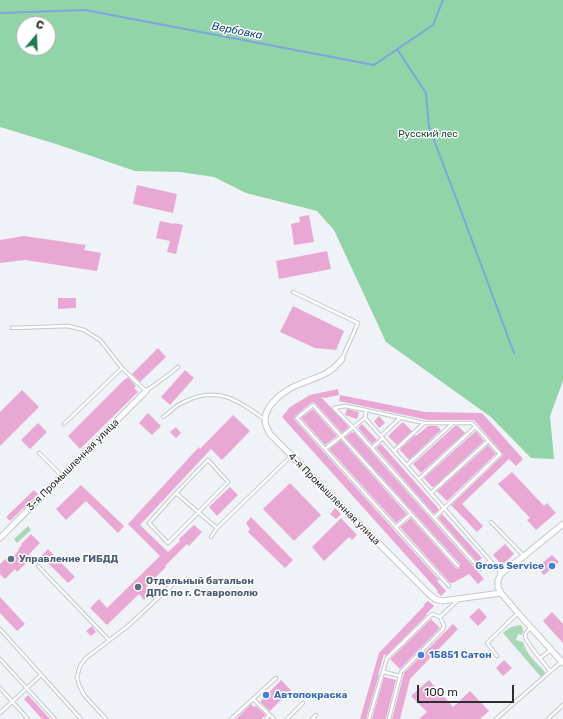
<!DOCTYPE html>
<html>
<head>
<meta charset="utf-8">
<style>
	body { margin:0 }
	#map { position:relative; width:563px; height:719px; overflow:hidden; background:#eff2f7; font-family:Rubik,sans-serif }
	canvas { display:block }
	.north { position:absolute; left:16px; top:16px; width:40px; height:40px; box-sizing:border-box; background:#fff; border:1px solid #ababac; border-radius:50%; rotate:19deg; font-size:11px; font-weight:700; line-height:16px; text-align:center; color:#2c2d30 }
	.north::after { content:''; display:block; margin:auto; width:14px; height:18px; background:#1c7a50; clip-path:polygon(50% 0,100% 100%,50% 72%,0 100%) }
	.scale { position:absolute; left:417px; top:685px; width:97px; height:18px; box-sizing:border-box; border:2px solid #2c2d30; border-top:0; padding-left:5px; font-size:12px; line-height:14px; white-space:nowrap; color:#2c2d30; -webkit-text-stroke:3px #fff; paint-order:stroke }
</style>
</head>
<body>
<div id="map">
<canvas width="563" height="719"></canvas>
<div class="north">С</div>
<div class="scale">100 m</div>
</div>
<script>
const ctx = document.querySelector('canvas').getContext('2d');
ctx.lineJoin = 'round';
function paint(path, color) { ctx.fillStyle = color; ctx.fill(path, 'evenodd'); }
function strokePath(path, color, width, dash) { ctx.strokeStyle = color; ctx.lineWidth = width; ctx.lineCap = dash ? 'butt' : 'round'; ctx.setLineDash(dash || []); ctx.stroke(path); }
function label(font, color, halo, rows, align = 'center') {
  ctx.font = font + ' Rubik,sans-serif'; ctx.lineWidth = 3; ctx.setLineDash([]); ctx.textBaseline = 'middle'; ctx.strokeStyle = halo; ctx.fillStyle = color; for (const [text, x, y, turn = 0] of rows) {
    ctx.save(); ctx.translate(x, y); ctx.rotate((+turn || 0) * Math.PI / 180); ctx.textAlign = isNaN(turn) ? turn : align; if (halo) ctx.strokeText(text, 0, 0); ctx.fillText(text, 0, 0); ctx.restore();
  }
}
paint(new Path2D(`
	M28,526L31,530L17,543L14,539Z
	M520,625L522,626L523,631L522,635L518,634L516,640L523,642C526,654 536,662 544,671L545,673L541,677L503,633C508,628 513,626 520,625Z`), '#a9d7b7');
paint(new Path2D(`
	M0,0H563V381L550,416L554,459L531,458L491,417L386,342L334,230L317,211L246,193L214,177L180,172L135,171L56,144L0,127ZM24,24H48V48H24Z`), '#90d4a7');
strokePath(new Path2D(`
	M0,13L85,10L374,65L433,25L443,0
	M397,49L426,93L429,127L464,219L514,353`), '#7da5de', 2);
paint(new Path2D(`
	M137,185L177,194L173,213L133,204Z
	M309,215L314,242L294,245L291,224L300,222L299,217Z
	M160,221L174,224V223L183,225L176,254L167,252L170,241L156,238Z
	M24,236L86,245L84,250L101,253L97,271L25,260L0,263V240Z
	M327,251L331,269L279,279L276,261Z
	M58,298H76V308L58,309Z
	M293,306L344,331L336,350L315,348L280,332Z
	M158,348L166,357L140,382L132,374Z
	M185,370L194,378L170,405L161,397Z
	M128,377L136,386L134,388L138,392L80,449L68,436L125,379H126Z
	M338,389L339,395L325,398L321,397L349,427L342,433L314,402L311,403L295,416L294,419L440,581L436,580L446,591L441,596L437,592L438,591L282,417L290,407L310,395Z
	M22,390L39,407L0,446V412Z
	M340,395L425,412L482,413L523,459L516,466L509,459L462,504L483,526L477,532L451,505L502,456L503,454L474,420H431H432H428L339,401Z
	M313,409L337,436L325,445L301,418Z
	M347,409L359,412L357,419L345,415Z
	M148,413L161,426L152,435L139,423Z
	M233,415L250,431L222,460L211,449L140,525L168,552L180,541L179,539L194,525L202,532L189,546L187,544L165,566L166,567L146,587L151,593L144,600L139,594L107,625L90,608L99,599L107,608L160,556L128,524L199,447L200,449Z
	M379,416L385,423L379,428L374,421Z
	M403,422L412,431L397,445L388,436Z
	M38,423L47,432L30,449L21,440Z
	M362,424L377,440L372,444L358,428Z
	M428,426H437L441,430L409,460L400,450V449L415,435L416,436Z
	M455,426H458L465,433L421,473L413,464Z
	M176,427L181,433L176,438L170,432Z
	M353,431L352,433L354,432L473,566L484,579L478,584L469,574L453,583H450L400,527L411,518L456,568L458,569L460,568V564L345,437Z
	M476,431L484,441L434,487H432L424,478L469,437Z
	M341,440L407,514L396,523L329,449Z
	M381,444L438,508L439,510L434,514L376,448Z
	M488,445L496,454L447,501L437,491Z
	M512,472L544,506L547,503L556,513L536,530L527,520L530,518L498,484Z
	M290,483L321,515L294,541L263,509Z
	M81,485L124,526L118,533L86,501L66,520L56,509Z
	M230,487L238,495L217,516L209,507Z
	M34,490L38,494L10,521L6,517Z
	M335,508L341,514L336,519L330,514Z
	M442,514L482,558L477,562L438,518Z
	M251,517L293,560L285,568L248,532L250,529L246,523Z
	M341,518L357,535L352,540L349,537L324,561L312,547Z
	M31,534L40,543L29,554L32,557L17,572L15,569L5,579L0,574V564L9,556L11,559L19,550L18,549L22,545L21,544Z
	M505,544L514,554L502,565L493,555Z
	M48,549L75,577L68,583L41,556Z
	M552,555L559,562L544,575L541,572L545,568L541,564Z
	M0,597L25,624L17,631L0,613Z
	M428,601L434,606L426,614L427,615L386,656L384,654L378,675H379L366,719H360L379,653L425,605L424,604Z
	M479,608L487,617L478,626L469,617Z
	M552,612L563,624V643L543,621Z
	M431,619L440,628L400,669L390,659Z
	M453,624L458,629L410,679L400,719H392L404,673Z
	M92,626L96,632L91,636L86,631Z
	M504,660L512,668L503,676L496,668Z
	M384,677L396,680L386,719H372Z
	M281,680L291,690L270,711L260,702Z
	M429,680L453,707L470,691L489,711L480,719H419L427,712L411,696Z
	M28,695L50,719H42L24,699Z
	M251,704L254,707L256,706L266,715L261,719H236Z`), '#e9a8d3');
const service = new Path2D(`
	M293,292L358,323L342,359
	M12,328L68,326L84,330L100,340L122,368
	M366,410L424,423H472L500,454L434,518
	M163,417C169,413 174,407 180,404C215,384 236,399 264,419
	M365,418L366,410L345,406L334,408L353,427L480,569L490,561
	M64,424L122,368L146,391L171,373L178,367
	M381,436L400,418
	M372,448L383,438
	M325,449L297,418L313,405L458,566
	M394,451L424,423
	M39,453L61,475
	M407,465L453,423
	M419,479L475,427
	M176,493L208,460L228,482L168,543L149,523L176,493L198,512L217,528
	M431,493L488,441
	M491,522L524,556
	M396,527L411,514
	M211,537L217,528L291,456
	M38,566L109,640
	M449,586L325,449L365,418L501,573
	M440,617L458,600
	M531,628C528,630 525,632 525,636C526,643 545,664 550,671
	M0,629L81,719
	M497,656L487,643L518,613
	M540,658L551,650
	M0,659L55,719
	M384,672L400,676
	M0,688L28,719
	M253,699L274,719
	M0,713L41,675
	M106,719L84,695L79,685L77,677L80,666L86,658L128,626L172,585
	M231,719L276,678
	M266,719L269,715
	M287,719L303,703
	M312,719L316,715
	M369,719L387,658L432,614L440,617L444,626L443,629L401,672L389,719
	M496,719L561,662
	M548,719L563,705`);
const minor = new Path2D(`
	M342,359C338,364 334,369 328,372C320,377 309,380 300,384C286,389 265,404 265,420C265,426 268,430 270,434L429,594L435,599L442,601L501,593
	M563,524L524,556L508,568L501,574L498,580V587L501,593L518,613L563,663
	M0,538L146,391`);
strokePath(service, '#c4c7cc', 4.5);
strokePath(minor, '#c4c7cc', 7);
strokePath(service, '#fff', 2.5);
strokePath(minor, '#fff', 5);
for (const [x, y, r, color] of [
	[11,559,4,"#5c6f8a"],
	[552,566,4,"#3f7fe0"],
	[138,587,4,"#5c6f8a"],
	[421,655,4,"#3f7fe0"],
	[266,695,4,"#3f7fe0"]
]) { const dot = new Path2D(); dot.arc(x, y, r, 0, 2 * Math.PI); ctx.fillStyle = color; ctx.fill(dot); strokePath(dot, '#fff', 1.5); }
label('10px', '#16492b', '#fff', [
	["Русский лес",428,134]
]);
label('10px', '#2c2d30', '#fff', [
	["3-я Промышленная улица",73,465,-45],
	["4-я Промышленная улица",334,499,45]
]);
label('bold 10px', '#4e5e75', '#fff', [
	["Управление ГИБДД",19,559],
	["Отдельный батальон",146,581],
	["ДПС по г. Ставрополю",146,593]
], 'left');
label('bold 10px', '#366cbe', '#fff', [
	["Gross Service",544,566,"right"],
	["15851 Сатон",429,655],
	["Автопокраска",274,695]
], 'left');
label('italic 11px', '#114588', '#fff', [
	["Вербовка",237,31,11]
]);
</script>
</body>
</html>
